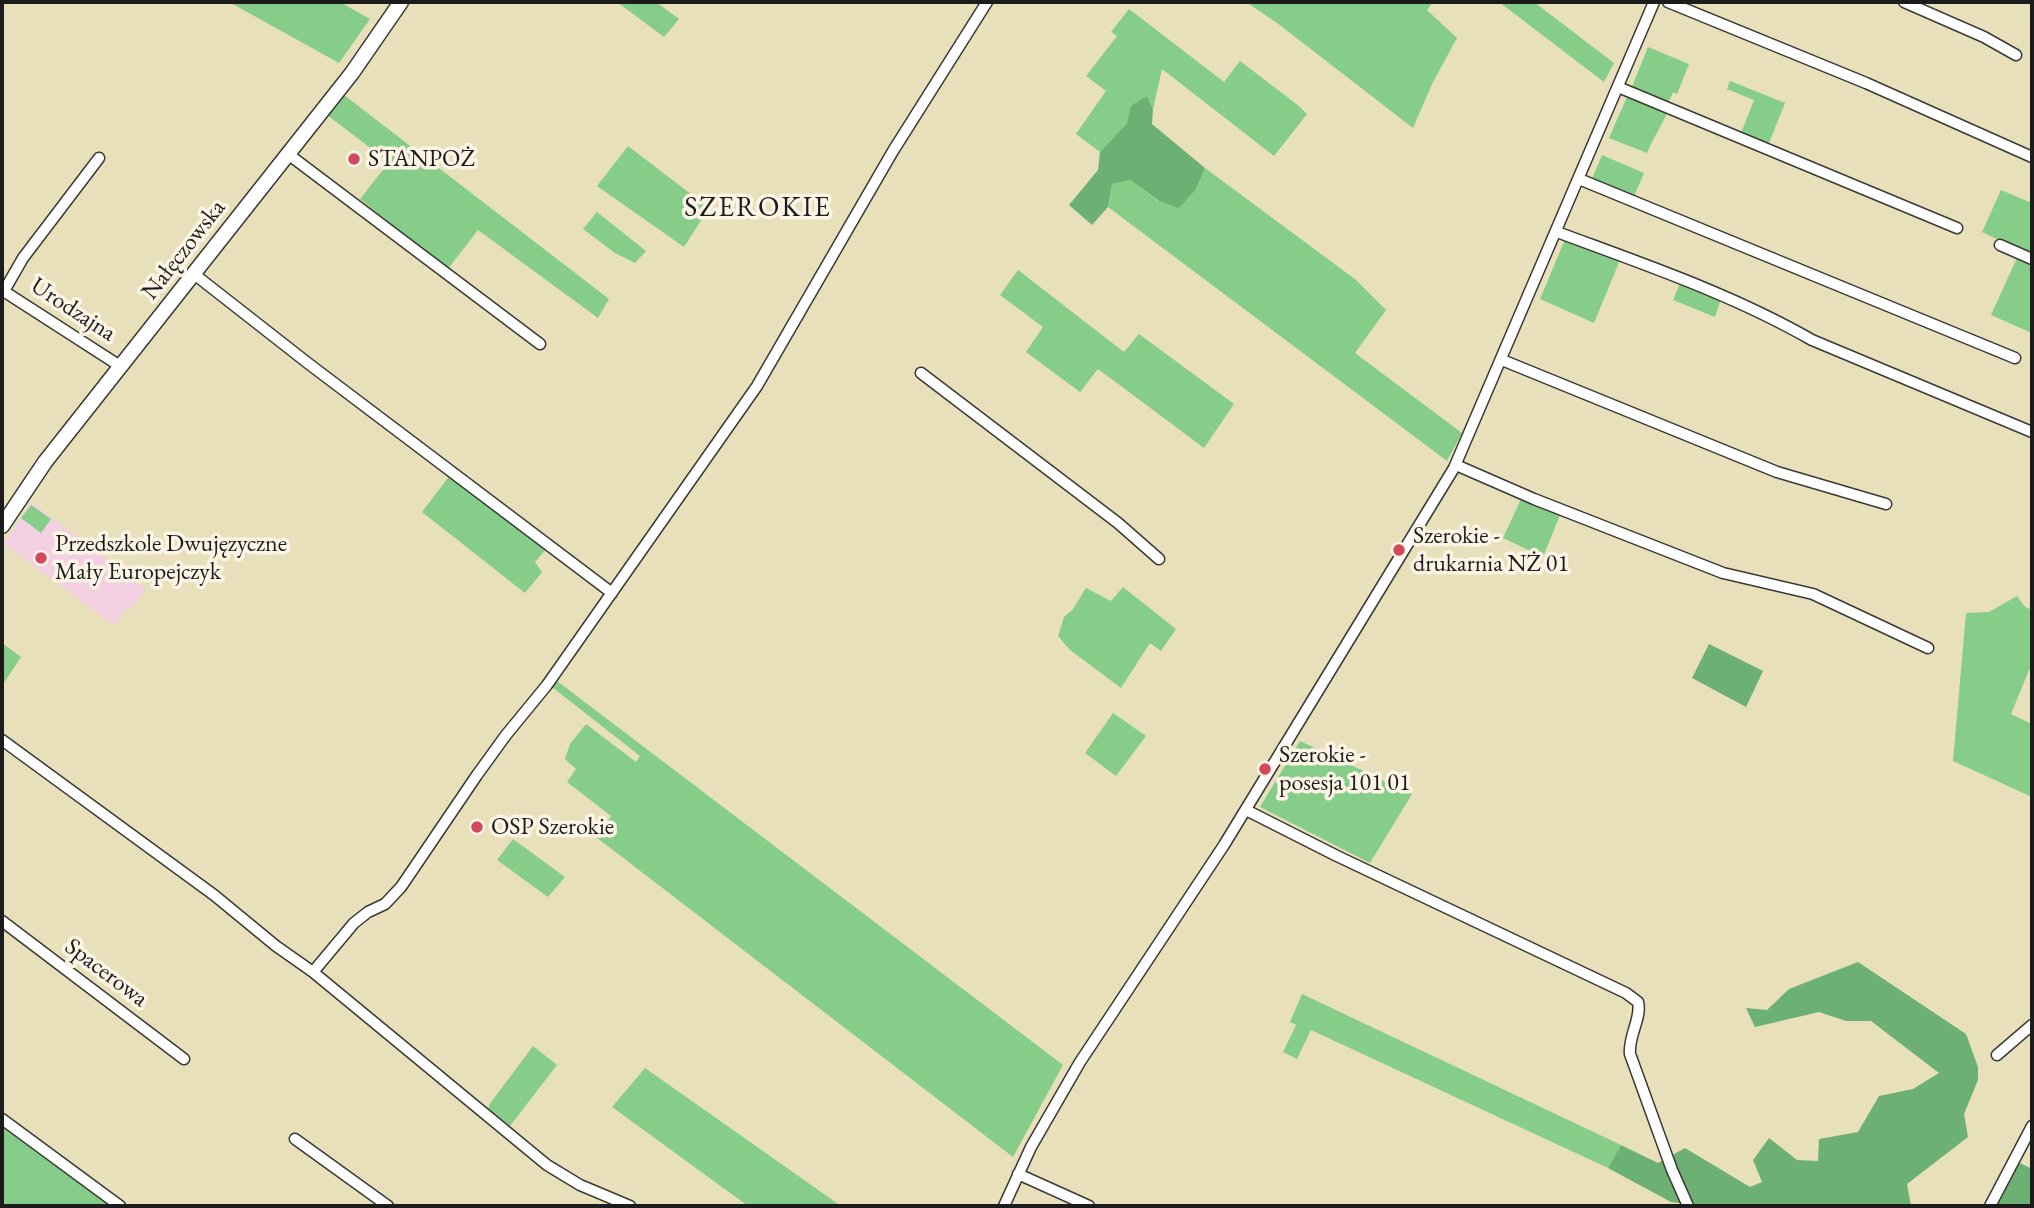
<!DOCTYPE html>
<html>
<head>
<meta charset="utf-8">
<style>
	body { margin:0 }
	#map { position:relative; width:2034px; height:1208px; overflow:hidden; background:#e7e0bb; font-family:"EB Garamond",serif }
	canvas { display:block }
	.frame { position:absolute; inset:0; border:4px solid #1c1c1c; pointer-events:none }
</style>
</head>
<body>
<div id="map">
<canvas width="2034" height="1208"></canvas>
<div class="frame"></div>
</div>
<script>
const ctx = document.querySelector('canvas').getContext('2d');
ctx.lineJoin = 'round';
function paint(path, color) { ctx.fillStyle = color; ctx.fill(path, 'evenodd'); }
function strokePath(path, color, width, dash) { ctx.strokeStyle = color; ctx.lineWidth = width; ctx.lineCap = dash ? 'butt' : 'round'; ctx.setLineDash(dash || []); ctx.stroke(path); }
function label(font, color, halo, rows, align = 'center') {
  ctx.font = font + ' "EB Garamond",serif'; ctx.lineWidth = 7; ctx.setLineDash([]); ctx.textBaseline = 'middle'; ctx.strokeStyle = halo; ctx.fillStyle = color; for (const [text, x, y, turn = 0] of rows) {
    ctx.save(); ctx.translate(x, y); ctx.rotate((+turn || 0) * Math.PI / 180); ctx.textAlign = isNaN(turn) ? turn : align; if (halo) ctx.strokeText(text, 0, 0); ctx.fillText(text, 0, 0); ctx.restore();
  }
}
paint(new Path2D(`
	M31,502L146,589L131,609L128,607L114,625L4,544Z`), '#f2cfe1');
paint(new Path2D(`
	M229,2H340L370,19L339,63Z
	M617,2H656L679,19L664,37Z
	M1246,2H1433L1427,10L1457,38L1433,82L1413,128L1277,23Z
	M1499,2H1534L1614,63L1604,82Z
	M1129,9L1224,82L1240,61L1299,106L1307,114L1274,156L1162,69L1153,109L1147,96L1127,123L1100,152L1076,134L1106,91L1086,76L1117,36L1111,32Z
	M1648,47L1689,64L1677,94L1673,92L1668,104L1631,89Z
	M1730,81L1785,103L1769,143L1741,133L1754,100L1727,89Z
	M344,95L609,299L598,318L478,230L447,270L360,199L389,162L327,115Z
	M1627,97L1667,113C1661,127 1653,138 1647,153L1609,138Z
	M628,146L709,208L684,247L597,186Z
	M1602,155L1644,173L1633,199L1591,181Z
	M1205,168L1356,280L1386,310L1355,353L1462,433L1447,461L1108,207L1112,184L1130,180L1158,201L1196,189Z
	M2001,190L2032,203V333L1991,315L2017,258L2005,243L1982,232Z
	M597,212L646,251L635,263L615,253L583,229Z
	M1566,237L1620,260L1594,323L1540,299Z
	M1018,270L1124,352L1139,334L1234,404L1204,448L1098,369L1080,392L1026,352L1043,327L1000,295Z
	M1680,283L1721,299L1715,317L1673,300Z
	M450,475L547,548L535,562L542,572L525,593L422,512Z
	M1521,499L1560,515L1543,557L1503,538Z
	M31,505L51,519L41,533L21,518Z
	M1123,587L1176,629L1161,651L1150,643L1121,688L1070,650L1058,636L1064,617L1073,609L1086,588L1111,601Z
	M2017,596L2025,607L2032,610V670H2029L2011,714L2032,724V797L1953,761L1966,613L1989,612Z
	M2,643L21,657L2,686Z
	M557,681L1063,1065L1013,1157L596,837L611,816L567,782L576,769L565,759L570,744L586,724L636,762L640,756L552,687Z
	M1113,713L1146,736L1116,776L1085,753Z
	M1300,741L1412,794L1370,863L1260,807Z
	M513,839L565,877L548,897L497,860Z
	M1302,994L1621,1145L1608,1168L1311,1030L1297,1059L1283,1052L1296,1025L1290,1022Z
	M533,1046L557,1065L510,1126L489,1109V1105Z
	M645,1068L841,1206H748L612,1107Z
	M2,1119L122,1206H2Z`), '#85cd88');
paint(new Path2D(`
	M1147,96L1153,109L1152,124L1205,168L1196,189L1179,208L1159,201L1130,180L1112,184L1108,207L1092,225L1069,205L1098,170L1100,152L1127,123L1131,106Z
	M1709,644L1763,671L1746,707L1692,678Z
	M1858,962L1966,1034L1978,1067V1080L1964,1114L1968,1137L1907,1184L1911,1206H1710L1671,1202L1608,1168L1621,1145L1658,1163L1685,1148L1750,1187L1762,1182L1753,1160L1769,1138L1797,1160L1818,1161L1819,1139L1858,1132L1879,1096L1913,1089L1939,1073L1871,1021H1846L1819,1012L1755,1027L1746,1008L1767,1010L1789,989Z
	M2018,1162L2032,1169V1206H1995Z`), '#6cb074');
const minor = new Path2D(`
	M1668,2L1866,83L2032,157
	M1904,2L1984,37L2016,55
	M1618,87L1957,228
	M288,154L540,344
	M1579,179L2015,358
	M1557,232C1643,264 1732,294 1812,340L2032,432
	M2000,245L2032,259
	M194,274L309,364L612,593
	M2,290L120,366
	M4,291L23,258L99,158
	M1502,360L1777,472L1886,504
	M921,373L1118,523L1159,559
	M1456,465L1534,499L1723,573L1813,594L1928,648
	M2,740L214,895L276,946L313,972L547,1165L580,1185L630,1206
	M1246,810L1337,856L1626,993L1638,1002C1642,1018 1628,1036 1630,1054L1672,1170L1688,1206
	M2,921L184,1059
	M313,972L354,923L368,912L385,904L401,887L477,775L506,735L547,685L757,386L893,151L987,2
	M1997,1055L2032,1025
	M2,1119L120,1206
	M295,1139L388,1206
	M1018,1174L1089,1206
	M1004,1206L1031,1147L1080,1062L1224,845L1454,468L1654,2
	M1990,1206L2032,1126`);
const major = new Path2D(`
	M2,526L45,462L352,73L401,2`);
strokePath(minor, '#3a3934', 13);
strokePath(major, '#3a3934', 17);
strokePath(minor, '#fff', 10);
strokePath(major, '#fff', 14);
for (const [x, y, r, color] of [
	[354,159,7,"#d1495b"],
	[1399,550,7,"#d1495b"],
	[41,558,7,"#d1495b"],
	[1265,769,7,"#d1495b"],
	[477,827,7,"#d1495b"]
]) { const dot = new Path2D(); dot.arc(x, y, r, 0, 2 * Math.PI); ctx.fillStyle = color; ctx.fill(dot); strokePath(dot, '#fcf5e5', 2.5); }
label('24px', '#1c1c1c', '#fcf5e5', [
	["STANPOŻ",368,159],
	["Szerokie -",1413,536],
	["drukarnia NŻ 01",1413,564],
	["Przedszkole Dwujęzyczne",55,544],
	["Mały Europejczyk",55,572],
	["Szerokie -",1279,755],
	["posesja 101 01",1279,783],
	["OSP Szerokie",491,827]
], 'left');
label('24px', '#1c1c1c', '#fcf5e5', [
	["Nałęczowska",184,250,-52],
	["Urodzajna",73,310,33],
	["Spacerowa",106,973,37]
]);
ctx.letterSpacing = '2px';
label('28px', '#1c1c1c', '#fcf5e5', [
	["SZEROKIE",758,208]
]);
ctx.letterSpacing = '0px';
</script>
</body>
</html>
